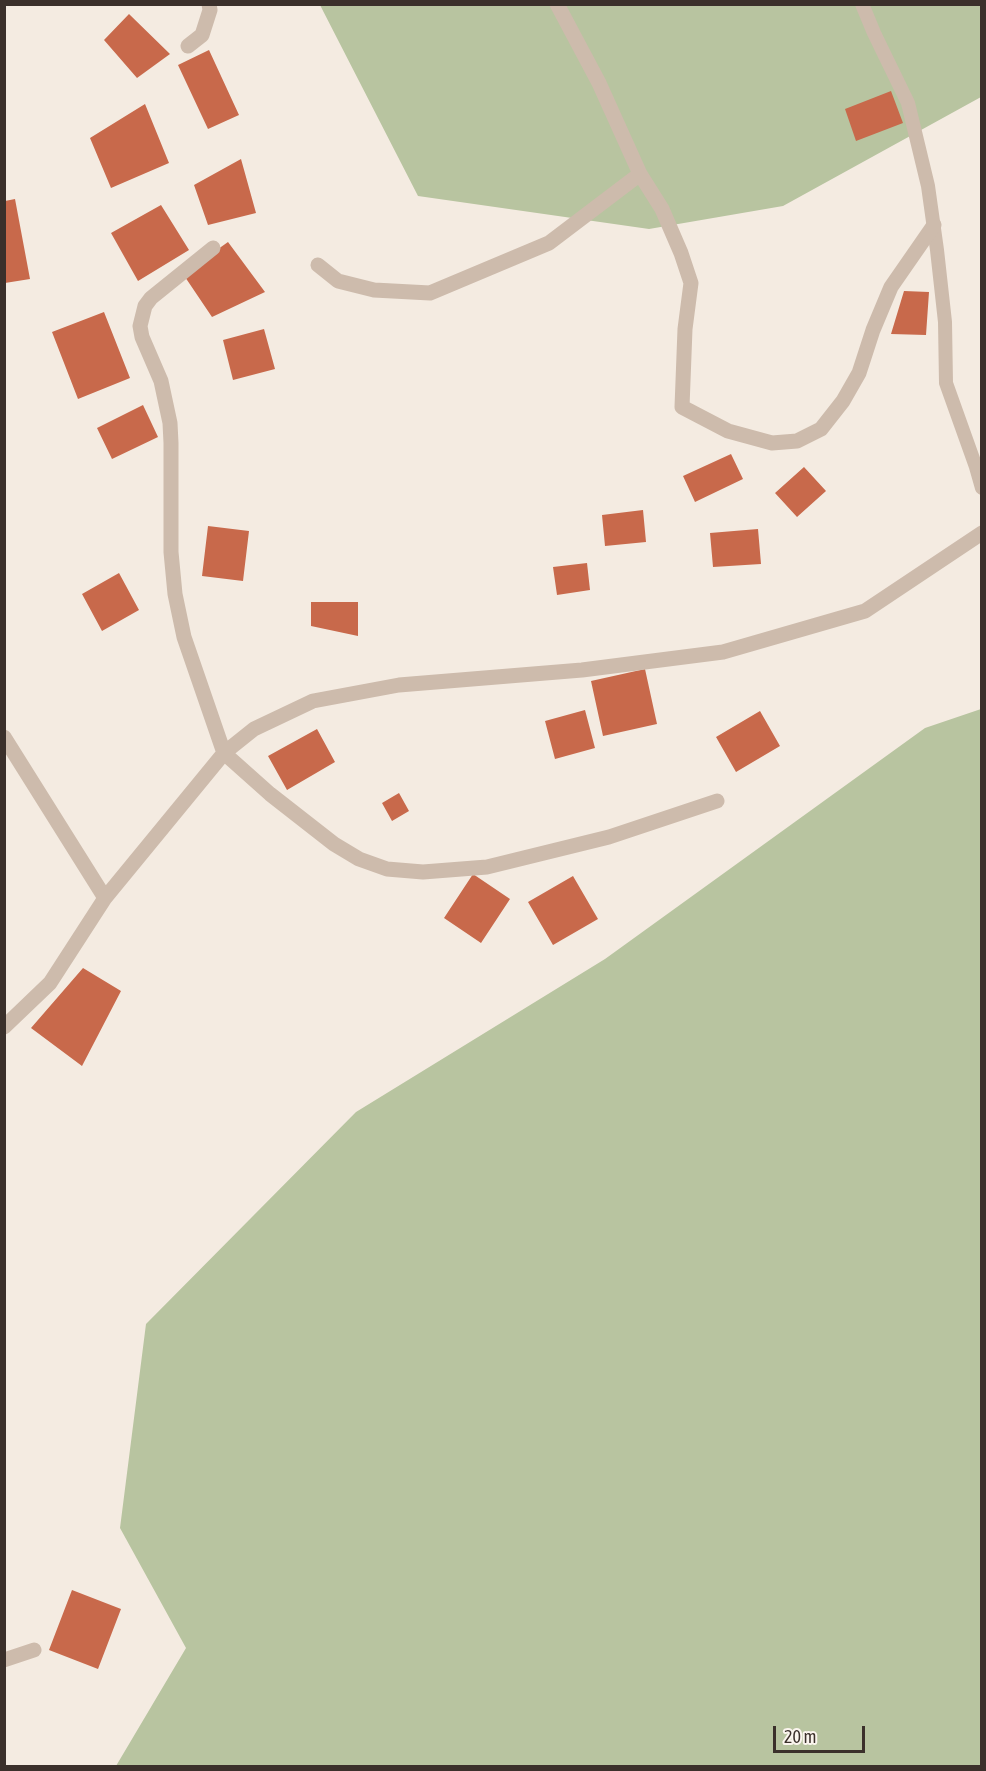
<!DOCTYPE html>
<html>
<head>
<meta charset="utf-8">
<style>
	body { margin:0 }
	#map { position:relative; width:986px; height:1771px; overflow:hidden; background:#f4ebe1; font-family:"Asap Condensed",sans-serif }
	canvas { display:block }
	.frame { position:absolute; inset:0; border:6px solid #3b302b; pointer-events:none }
	.scale { position:absolute; left:773px; top:1726px; width:92px; height:27px; box-sizing:border-box; border:3px solid #3b302b; border-top:0; padding-left:8px; font-size:18px; line-height:21px; white-space:nowrap; color:#3b302b; -webkit-text-stroke:4px #fbf5ee; paint-order:stroke }
</style>
</head>
<body>
<div id="map">
<canvas width="986" height="1771"></canvas>
<div class="frame"></div>
<div class="scale">20 m</div>
</div>
<script>
const ctx = document.querySelector('canvas').getContext('2d');
ctx.lineJoin = 'round';
function paint(path, color) { ctx.fillStyle = color; ctx.fill(path, 'evenodd'); }
function strokePath(path, color, width, dash) { ctx.strokeStyle = color; ctx.lineWidth = width; ctx.lineCap = dash ? 'butt' : 'round'; ctx.setLineDash(dash || []); ctx.stroke(path); }
paint(new Path2D(`
	M320,5H981V97L783,206L649,229L418,196Z
	M981,709V1766H116L186,1648L120,1528L146,1324L356,1112L605,959L925,728Z`), '#b8c4a0');
paint(new Path2D(`
	M129,14L170,54L137,78L104,40Z
	M209,50L239,115L208,129L178,65Z
	M891,91L903,123L856,141L845,109Z
	M145,104L169,163L111,188L90,138Z
	M241,159L256,213L208,225L194,185Z
	M15,199L30,279L5,283V201Z
	M161,205L189,250L138,281L111,233Z
	M228,242L265,292L212,317L183,274Z
	M904,291L929,292L926,335L891,334Z
	M104,312L130,378L78,399L52,332Z
	M264,329L275,369L233,380L223,340Z
	M143,405L158,437L112,459L97,428Z
	M731,454L743,479L695,502L683,476Z
	M804,467L826,491L797,517L775,493Z
	M643,510L646,542L605,546L602,515Z
	M208,526L249,531L243,581L202,576Z
	M758,529L761,564L713,567L710,533Z
	M587,563L590,590L557,595L553,567Z
	M119,573L139,610L102,631L82,594Z
	M311,602H358V636L311,626Z
	M645,669L657,724L603,736L591,681Z
	M585,710L595,748L555,759L545,721Z
	M760,711L780,746L736,772L716,737Z
	M317,729L335,762L287,790L268,756Z
	M399,793L409,811L392,821L382,803Z
	M473,874L510,899L481,943L444,918Z
	M573,876L598,919L553,945L528,902Z
	M83,968L121,991L82,1066L31,1028Z
	M72,1590L121,1609L98,1669L49,1650Z`), '#c8694b');
strokePath(new Path2D(`
	M862,4L874,33L908,103L928,186L937,250L945,322L946,383L976,467L982,488`), '#cdbbac', 14);
strokePath(new Path2D(`
	M557,4L599,83L640,174L662,209L681,253L691,283L685,329L682,407L728,431L772,443L797,441L821,429L843,401L859,373L873,330L891,287L934,225
	M188,46L202,35L210,10L209,4
	M213,248L151,298L145,306L140,326L142,337L161,381L170,423L171,443V552L175,594L184,637L224,753L270,794L334,844L359,859L387,869L423,872L487,867L609,837L717,801
	M318,265L338,281L374,290L430,293L549,243L640,174
	M4,737L105,898
	M4,1027L50,983L105,898L224,753L254,729L313,701L399,685L582,670L723,652L865,611L982,533
	M4,1660L34,1650`), '#cdbbac', 15);
</script>
</body>
</html>
